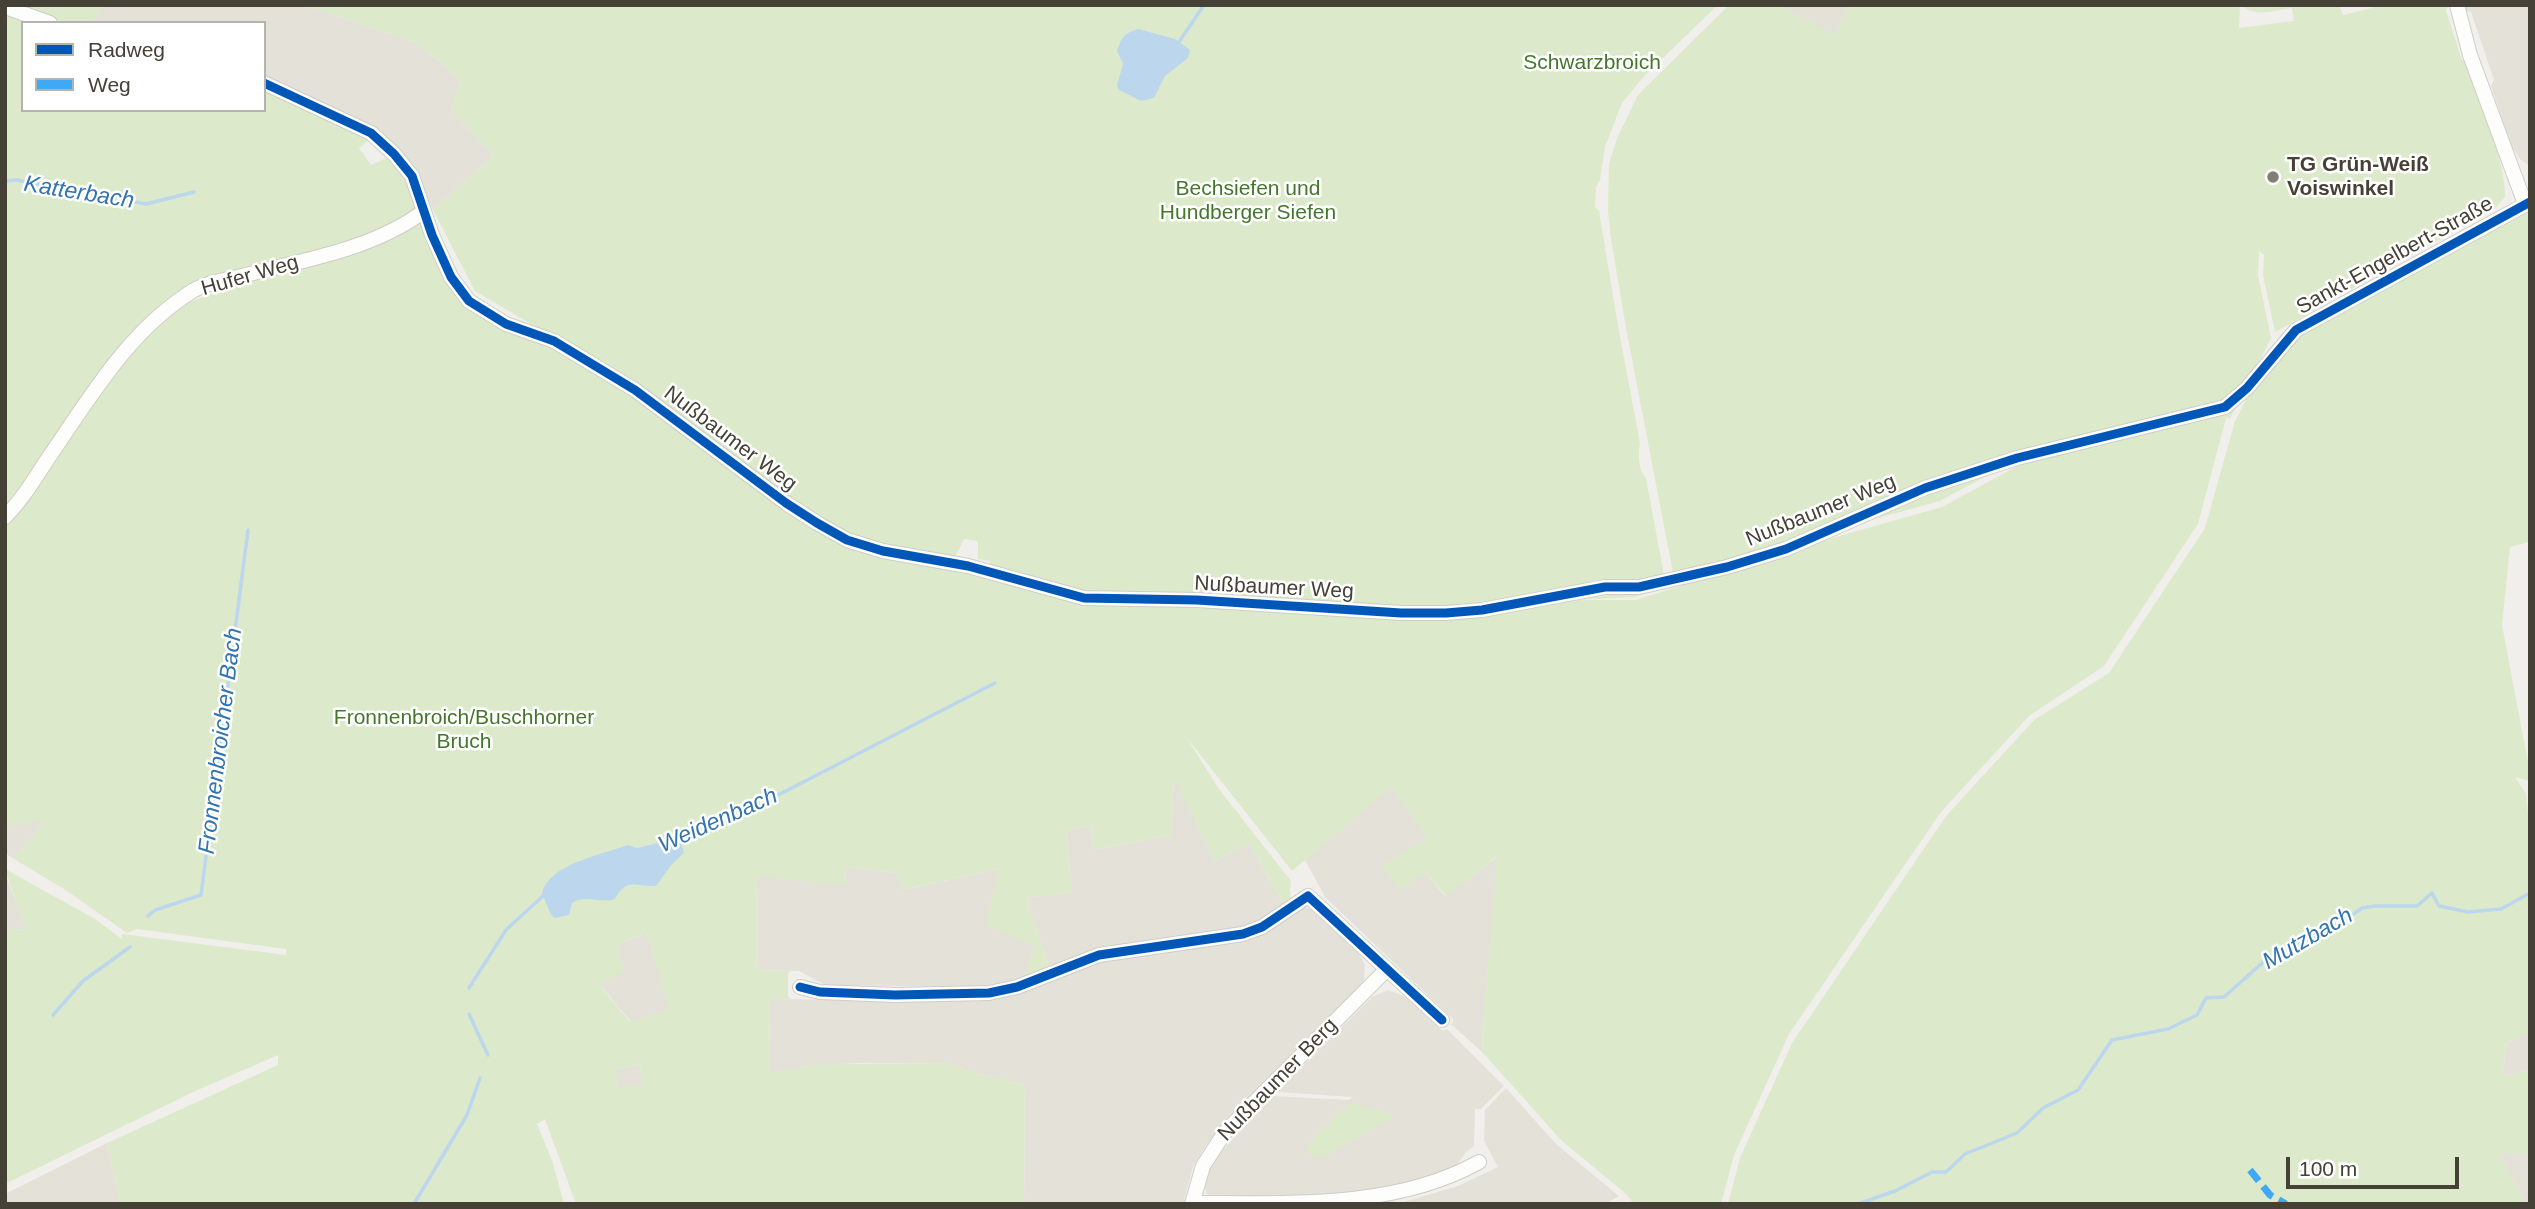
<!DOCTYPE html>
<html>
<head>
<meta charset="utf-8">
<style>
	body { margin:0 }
	#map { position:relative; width:2535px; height:1209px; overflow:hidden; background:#f0efeb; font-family:Arial,sans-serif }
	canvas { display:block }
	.frame { position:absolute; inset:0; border:7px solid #464137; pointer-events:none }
	.legend { position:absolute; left:21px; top:21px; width:245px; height:91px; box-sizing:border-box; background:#fff; border:2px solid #b5b3af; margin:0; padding:9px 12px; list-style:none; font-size:21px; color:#464137 }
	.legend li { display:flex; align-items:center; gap:14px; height:35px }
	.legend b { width:35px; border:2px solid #b5b3af }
	.scale { position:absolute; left:2286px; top:1157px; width:173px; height:32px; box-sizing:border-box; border:4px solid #464137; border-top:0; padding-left:9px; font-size:21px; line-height:24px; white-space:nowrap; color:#464137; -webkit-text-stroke:5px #fff; paint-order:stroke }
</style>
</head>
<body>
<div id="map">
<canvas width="2535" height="1209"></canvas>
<div class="frame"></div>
<ul class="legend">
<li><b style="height:9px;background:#0057b8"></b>Radweg</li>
<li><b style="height:9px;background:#3fa9f5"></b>Weg</li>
</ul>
<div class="scale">100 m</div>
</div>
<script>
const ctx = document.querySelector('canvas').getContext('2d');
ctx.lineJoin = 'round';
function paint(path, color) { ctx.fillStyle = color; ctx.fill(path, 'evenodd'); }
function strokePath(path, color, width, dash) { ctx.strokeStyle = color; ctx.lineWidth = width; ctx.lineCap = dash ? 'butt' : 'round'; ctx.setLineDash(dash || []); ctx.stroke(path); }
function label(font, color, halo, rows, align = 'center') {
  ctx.font = font + ' Arial,sans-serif'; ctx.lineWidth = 5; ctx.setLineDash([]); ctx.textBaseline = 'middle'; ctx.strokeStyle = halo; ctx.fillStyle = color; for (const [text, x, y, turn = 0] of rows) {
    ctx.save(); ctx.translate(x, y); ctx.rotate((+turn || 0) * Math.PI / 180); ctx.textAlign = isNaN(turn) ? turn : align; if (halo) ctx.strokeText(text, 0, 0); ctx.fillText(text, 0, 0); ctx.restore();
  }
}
paint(new Path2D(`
	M102,5H305L417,43L461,80L451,110L494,155L433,210L417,175L406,162L264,78V23H93Z
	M1779,5H1849L1835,36Z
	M2464,5H2530V166L2521,160L2512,147L2491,86L2494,80L2471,12L2466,11Z
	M1174,777L1215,861L1249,843L1284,905L1263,920L1242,927L1105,947L1049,966L1032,918L1027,898L1072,892L1066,830L1090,826L1093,850L1171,835Z
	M1392,786L1428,839L1426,873L1445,896L1498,856L1482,1038L1483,1053L1451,1024L1454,1020L1325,897L1305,860Z
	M46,820L14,859L5,853V825Z
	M846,867L896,873L903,890L999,869L1035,945L1025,976L1005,983L968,987L825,985L799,971L758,970L757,875L845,884Z
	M5,873L26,929L5,930Z
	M1305,907L1314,910L1358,952L1365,965L1364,980L1358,989L1243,1103L1206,1145L1193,1167L1183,1204H1024L1025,1085L971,1072L948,1063H858L807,1066L769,1074L770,999L968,1001L1002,997L1029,990L1086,966L1107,961L1219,944Z
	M647,933L670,1010L631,1022L599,984L616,944Z
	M1388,990L1406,997L1443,1031L1447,1029L1504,1086L1481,1109H1475L1474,1146L1466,1152L1453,1171L1354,1196L1213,1197L1207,1194L1204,1184L1210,1168L1218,1155L1273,1096L1349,1100L1353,1097L1277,1092L1372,997Z
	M2530,1033V1070L2502,1076L2507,1042Z
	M640,1064L643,1085L617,1088L615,1070Z
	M1506,1088L1556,1144L1619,1196L1605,1204H1397L1458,1186L1498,1167L1484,1141L1485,1110Z
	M107,1143L120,1204H5V1194Z
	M2499,1153H2530V1204H2525Z`), '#e4e1d8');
paint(new Path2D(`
	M14,5H102L93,23H66Z
	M305,5H1718L1646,74L1622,103L1605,147L1600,180L1596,187L1595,207L1599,211L1618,326L1640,443C1638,454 1638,470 1646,478L1666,586L1635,597L1572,600H1636L1822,541L1942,507L2045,451L2018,459L1940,501L1820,534L1675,583L1626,328L1611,239L1608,211L1609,164L1618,136L1638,95L1729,5H1779L1835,35L1849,5H2240L2239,28L2294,21L2292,8C2276,10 2254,18 2242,5H2339L2343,15L2384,5H2448L2446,11L2462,60L2468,63C2479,97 2506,162 2505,197L2494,209L2275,332L2263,275L2264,255L2259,251L2258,275L2271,338L2230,419L2226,418L2198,524L2104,666L2029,716L1941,812L1789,1034L1734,1155L1721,1204H1634L1625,1193L1561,1140L1483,1053L1482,1038L1497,856L1446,896L1426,873L1399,890L1382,865L1427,838L1392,787L1292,871L1187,738L1219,789L1291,881L1290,898L1284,905L1249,843L1215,861L1174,778L1171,835L1093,850L1090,826L1066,830L1072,892L1027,898L1032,918L1049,966L1025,976L1035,945L985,925L999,869L902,890L896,873L846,867L845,885L757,876L758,970L791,971L788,973V996L790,999H770L769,1074L807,1066L833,1064L948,1063L971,1072L1025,1085L1024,1204H576L545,1119L537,1124L553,1163L564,1204H120L107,1143L278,1065V1055L193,1092L5,1184V930L25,929L5,869L95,919L122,939V934L286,955V949L137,929L127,933L64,889L14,859L45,821L5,825V523L146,334L184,304L244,282L396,238L427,215L469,296L631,391L635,385L475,291L433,210L494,155L451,110L461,80L417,43ZM964,539L978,541V559L989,561L994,570L988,580L963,573L953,561ZM647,933L669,1010L630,1022L601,987L604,981L625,971L618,950L621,942ZM640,1064L643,1085L617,1087L616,1070Z
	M5,9L46,23H23V110H264V85L348,127L368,141L359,148L371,165L391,156L425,209L393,227L176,297L5,511Z
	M2530,209V542L2510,547L2502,625L2530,773V781L2515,777L2526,794L2530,835V1033L2507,1042L2502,1076L2530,1070V1153L2500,1154L2525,1204H1728L1740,1158L1792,1043L1946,816L2034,720L2109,673L2205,528L2235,421L2273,348Z
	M1350,1102L1395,1116L1326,1156L1310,1157L1307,1145Z`), '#dceacb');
paint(new Path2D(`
	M1138,29L1175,39L1190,50L1188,58L1165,76L1154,98L1141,101L1119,90L1117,85L1123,64L1117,51C1121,38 1124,33 1138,29Z
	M658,843H681L684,853L671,865L656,886C635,887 627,877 615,899C599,904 586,894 572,903L569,915L555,918L551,915L542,893C549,864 603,854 628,845L637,848Z`), '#bcd7ed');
strokePath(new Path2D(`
	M1179,42L1204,5
	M5,181L17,180L146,204L194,192
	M668,845L722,824L995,683
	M148,916L155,910L201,895L248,530
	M469,988L506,930L544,895
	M469,1014L488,1055
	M53,1015L83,981L130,947
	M414,1204L467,1115L480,1078
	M1858,1204L1895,1191L1932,1172H1946L1965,1154L2017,1133L2043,1108L2078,1090L2112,1040L2168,1029L2197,1015L2206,998L2224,997L2269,957L2331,930L2362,908L2375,906H2417L2432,893L2439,906L2468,912L2501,909L2530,893`), '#bcd7ed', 3.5);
const minor = new Path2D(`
	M2457,5L2470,55L2525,204
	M5,7L50,23
	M264,83L371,133L394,154L412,176L432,235L451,277L469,301L506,324L554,341L635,390L786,503L817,523L847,540L883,551L968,566L1084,598L1197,600L1401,613H1446L1482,610L1605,587H1639L1727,567L1786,549L1925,488L2017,458L2225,407L2247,388L2296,330L2530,202
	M5,517C23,499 35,478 49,457C91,396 129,330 194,290C210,281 233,279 250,274C309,259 375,248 424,211
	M800,987L820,992L895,995L989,993L1017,987L1099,955L1243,934L1262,927L1308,896L1442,1020
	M1192,1203C1289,1203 1395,1209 1479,1162
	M1192,1204L1203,1166L1225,1132L1386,970`);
strokePath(minor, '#cecdc8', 16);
strokePath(minor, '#fdfdfc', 14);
strokePath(new Path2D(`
	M2250,1170L2270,1195L2286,1204`), '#3fa9f5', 7, [14, 7]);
strokePath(new Path2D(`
	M264,83L371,133L394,154L412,176L432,235L451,277L469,301L506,324L554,341L635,390L786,503L817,523L847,540L883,551L968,566L1084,598L1197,600L1401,613H1446L1482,610L1605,587H1639L1727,567L1786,549L1925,488L2017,458L2225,407L2247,388L2296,330L2530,202
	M800,987L820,992L895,995L989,993L1017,987L1099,955L1243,934L1262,927L1308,896L1442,1020`), '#0057b8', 9);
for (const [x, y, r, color] of [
	[2273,177,7,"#827e76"]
]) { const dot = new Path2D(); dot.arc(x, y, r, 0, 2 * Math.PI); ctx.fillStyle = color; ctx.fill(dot); strokePath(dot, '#fff', 2.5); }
label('21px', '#44772b', '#fff', [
	["Schwarzbroich",1592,63],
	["Bechsiefen und",1248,189],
	["Hundberger Siefen",1248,213],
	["Fronnenbroich/Buschhorner",464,718],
	["Bruch",464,742]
]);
label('bold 21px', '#464137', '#fff', [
	["TG Grün-Weiß",2287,165],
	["Voiswinkel",2287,189]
], 'left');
label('21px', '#464137', '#fff', [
	["Sankt-Engelbert-Straße",2395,256,-29],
	["Hufer Weg",250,276,-16],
	["Nußbaumer Weg",730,439,37],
	["Nußbaumer Weg",1821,511,-22],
	["Nußbaumer Weg",1274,588,3],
	["Nußbaumer Berg",1278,1080,-46]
]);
label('italic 23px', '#3274b0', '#fff', [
	["Katterbach",79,193,9],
	["Fronnenbroicher Bach",221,741,-83],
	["Weidenbach",718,821,-24],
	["Mutzbach",2308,939,-30]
]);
</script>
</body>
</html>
